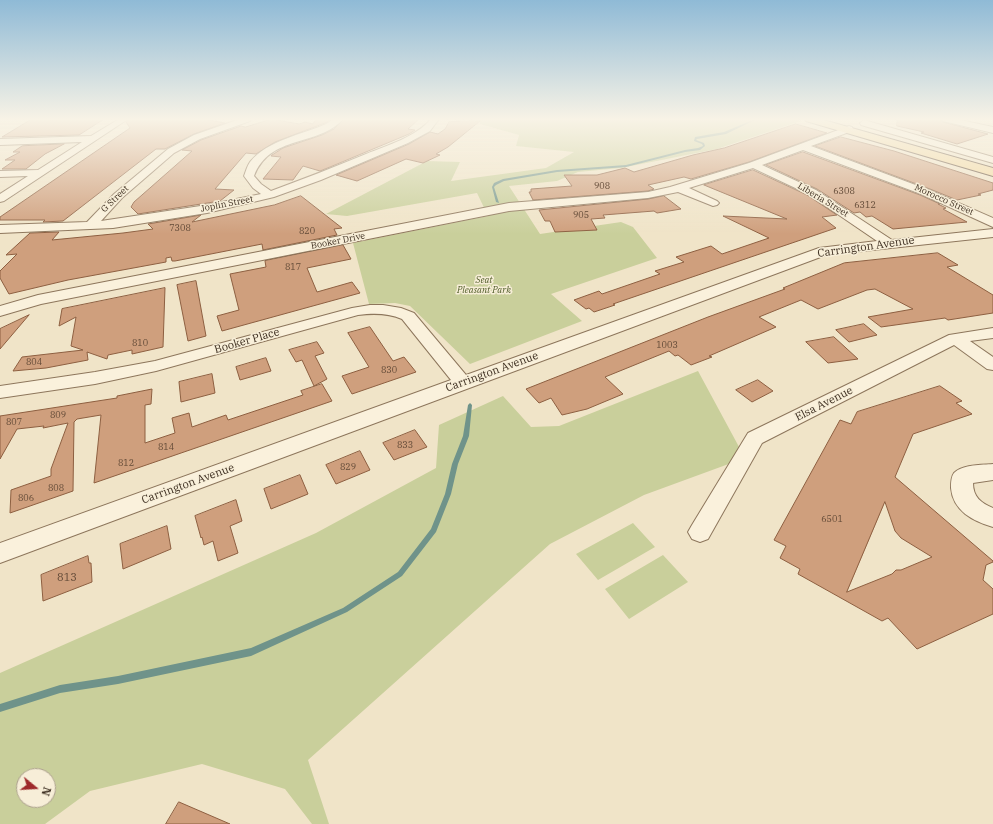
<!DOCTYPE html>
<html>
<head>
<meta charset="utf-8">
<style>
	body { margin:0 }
	#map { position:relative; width:993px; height:824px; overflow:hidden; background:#f0e4c8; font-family:"IBM Plex Serif",serif }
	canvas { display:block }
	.north { position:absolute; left:16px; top:768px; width:40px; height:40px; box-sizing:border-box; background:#f7eed8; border:1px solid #ada18e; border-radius:50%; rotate:108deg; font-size:11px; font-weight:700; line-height:16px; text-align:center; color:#3d2e20 }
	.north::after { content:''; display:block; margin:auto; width:14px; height:18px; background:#9e2a2b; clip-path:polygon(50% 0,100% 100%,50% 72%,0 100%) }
</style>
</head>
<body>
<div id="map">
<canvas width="993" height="824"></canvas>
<div class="north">N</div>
</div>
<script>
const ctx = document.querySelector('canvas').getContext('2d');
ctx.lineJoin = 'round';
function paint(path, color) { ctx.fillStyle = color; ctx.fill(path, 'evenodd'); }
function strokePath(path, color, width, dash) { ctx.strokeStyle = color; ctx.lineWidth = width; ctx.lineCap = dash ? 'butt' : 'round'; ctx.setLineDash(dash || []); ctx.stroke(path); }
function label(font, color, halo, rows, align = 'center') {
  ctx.font = font + ' "IBM Plex Serif",serif'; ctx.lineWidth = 3; ctx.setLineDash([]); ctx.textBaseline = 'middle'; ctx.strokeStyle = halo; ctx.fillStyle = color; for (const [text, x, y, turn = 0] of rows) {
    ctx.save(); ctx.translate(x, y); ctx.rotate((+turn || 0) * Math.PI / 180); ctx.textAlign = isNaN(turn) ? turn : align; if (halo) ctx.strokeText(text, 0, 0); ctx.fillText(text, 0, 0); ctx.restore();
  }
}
paint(new Path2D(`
	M479,119H792L801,121L717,149L621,168L578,172L557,181L509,186L540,234L621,222L633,227L657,258L551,294L582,321L470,364L410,306L395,303L369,304L353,243L488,216L477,193L347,216L326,214L427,161L460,162L451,181L546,168L574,152L516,146L519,135L480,124Z
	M698,371L745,458L644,495L550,544L308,760L329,824H312L285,789L202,764L90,791L45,824H0V673L316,533L436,468L439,425L503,396L531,427L559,426ZM24,776H48V800H24Z
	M633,523L655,547L598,580L576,554Z
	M663,555L688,582L629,619L605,589Z`), '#c9cf9b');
paint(new Path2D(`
	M755,119H757L726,134L697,139L696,140L704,143L705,146L700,150L685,152L626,167L557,172L504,181L496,185L494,187L499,203L496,202L492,187L494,183L503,179L557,170L626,165L685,150L698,148L703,146L702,144L694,141L695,137L724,132Z
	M470,403L472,405L469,436L458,464L451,494L436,532L402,576L347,612L251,656L118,684L60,693L0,712V704L60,685L118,676L251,648L343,608L398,572L431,529L445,494L452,464L463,436L468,405Z`), '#6f938a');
const building = new Path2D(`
	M52,119L50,120L104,119L79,135L2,137L30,120Z
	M129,119H203L225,123L194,134L165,149H156L63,221L43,222L45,220H0V217L130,128L126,122Z
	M272,119L299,124L305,122L313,124L316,119H332L325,123L275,142L256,154L246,153L215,189L234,190L220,201L138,214L131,207L134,202L192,151L182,150L201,140L241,126L245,127Z
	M344,119H419L408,129L415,130L409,134L330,167L320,171L303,166L293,180L263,179L281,157L271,156L272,155L283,148L322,135L334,129Z
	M898,119L921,120L920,119H941L943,122L988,134L957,144L921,133L924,132L897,126Z
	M480,121L448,147L436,154L440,155L423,163L406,159L357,181L336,175L409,144L430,132L438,134L445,129L449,122Z
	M796,124L827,133L749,162L691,179L684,177L648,185L654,189L648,191L533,200L529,192H531V189L572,186L564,175H597L625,168L634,172L693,155L724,148Z
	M841,137L894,151L993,183V190L978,194L981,195L957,200L930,189L815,146Z
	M64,144L45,154L26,169H2L15,160H5L20,152H13L22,146Z
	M803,152L920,195L940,204H938L946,208L943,209L967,222L893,229L872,216L866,217L860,212L854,213L817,189L766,165Z
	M753,170L807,195L837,215L822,217L836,228L613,304L615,305L594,312L589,308L586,309L574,300L599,291L602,294L660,274L655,271L684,262L676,257L711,246L722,254L769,238L723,216L787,219L704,185Z
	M301,196L342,228L334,229L337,235L263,250L262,244L175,261H172L171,257L166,258V262L68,280L9,294L0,278V271L17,254L6,255L30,233L59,232L52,240L123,233L153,229L148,224L201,215L192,222L274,205Z
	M664,196L681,209L657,213L654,211L603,215L605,218L591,219L597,230L555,232L550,221H545L539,210L648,199Z
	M343,245L351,259L307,268L317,292L352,282L360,293L222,331L217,316L239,310L230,274L266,267L265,261Z
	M938,253L958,265L947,267L993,295V313L948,320L945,318L881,327L868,317L913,309L875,289L867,290L818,309L801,300L759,317L776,327L709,356L712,357L691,365L678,355L675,356L669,351L605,377L623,394L587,409L562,415L551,398L539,403L526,389L708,317L785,289L783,288L844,263Z
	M196,281L206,336L188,341L177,285Z
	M165,288L163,347L132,354V350L108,355L107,359L87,352L88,360L46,368L13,371L22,357L83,350L71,346L76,317L59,326L62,309Z
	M29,315L0,349V329Z
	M864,324L877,335L849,342L836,330Z
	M370,327L393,361L404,357L416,372L352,394L342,376L369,367L348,333Z
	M834,337L858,359L828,363L806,342Z
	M317,342L324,353L315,356L327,379L314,386L302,360L296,362L289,350Z
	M266,358L271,371L240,380L236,367Z
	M212,374L215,393L181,402L179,382Z
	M758,380L773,391L752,402L736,390Z
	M322,384L332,401L94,483L101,415L77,419L74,422L73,491L10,513L11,490L51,476V469L68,423L43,428L44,426L17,429L0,459V416L117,398V396L152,389L151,404L145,405V443L175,433L172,418L189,413L192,427L226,415L228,420L303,395L301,391Z
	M940,386L962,401L956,403L972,414L913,434L895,477L993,561V562L986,565L983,580L993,589V614L917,649L888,618L882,621L798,574L800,569L780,558L786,546L774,540L840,420L851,424L857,412ZM885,502L895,531L901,538L932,557L901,570H896L892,574L847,592Z
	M415,430L427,447L394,460L383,443Z
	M360,451L370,470L336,484L326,465Z
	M300,475L308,494L271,509L264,489Z
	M236,500L242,521L230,526L238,553L218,561L213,541L204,545L202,537L201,538L195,516Z
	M167,526L171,549L123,569L120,544Z
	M88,556L89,563H91L92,582L43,601L41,575Z
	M179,802L230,824H166Z`);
paint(building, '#cf9f7d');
strokePath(building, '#8d5f41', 1);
const minor = new Path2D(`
	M119,119H128L4,201L0,202V194L28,176L0,177V171L38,170L82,142L0,145V139L91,136Z
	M240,119H251L250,121L200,139L174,153L122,198L101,221L207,205L261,194L253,188L244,176C246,171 247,166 250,162C268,140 301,135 326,124L334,119H343C319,147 270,134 254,176L261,184L271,191C303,179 335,167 366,154C388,145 416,137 431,119H439L430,131L408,143L321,180L274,197L207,213L113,228L0,233V225L87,222L114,194L168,149L194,135Z
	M942,119H956L993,127V133L943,121Z
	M864,120L993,157V163L861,125L860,123Z
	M849,126L852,127L853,129L852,131L811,146L929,190L993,218V227L921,194L803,150L762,165L816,190L892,240L993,229V237L826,255L0,563V543L451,380L402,319C388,313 374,313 358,315L156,371L95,384L0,398V386L95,372L155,361L352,308L370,305H383L401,308L414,313L466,375L819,248L877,241L808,194L753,168L689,188L717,201L719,203L717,205L713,206L678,192L648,198L509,211L41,304L0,316V306L38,295L509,203L648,192L670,187L749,163Z
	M993,328V338L970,341L993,357V370L987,369L954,345L762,443L708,539L700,542L692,539L688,532L692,525L748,433L949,335Z
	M993,464V480L973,483C973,497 981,503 993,508V527C973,521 953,511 951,488C951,483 951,477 954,473C963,464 982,465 993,464Z`);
const major = new Path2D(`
	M805,119H820L993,168V176L806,121Z`);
strokePath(minor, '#8d765c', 2);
strokePath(major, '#5b4430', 2);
paint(minor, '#faf1dc');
paint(major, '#f3d9a0');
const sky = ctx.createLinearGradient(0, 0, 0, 234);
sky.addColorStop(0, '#8fbad6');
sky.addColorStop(0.51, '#f8f3e6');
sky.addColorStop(1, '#f8f3e600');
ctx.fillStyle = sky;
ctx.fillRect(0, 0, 993, 234);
label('9px', '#624a37', null, [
	["908",602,186],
	["6308",844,191],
	["6312",865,205],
	["905",581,215],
	["7308",180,228],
	["820",307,231],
	["817",293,267],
	["810",140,343],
	["1003",667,345],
	["804",34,362],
	["830",389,370],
	["809",58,415],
	["807",14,422],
	["833",405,445],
	["814",166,447],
	["812",126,463],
	["829",348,467],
	["808",56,488],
	["806",26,498],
	["6501",832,519]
]);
label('9px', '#3d2e20', '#f7eed8', [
	["G Street",115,199,-44],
	["Liberia Street",823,200,31],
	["Morocco Street",944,200,24],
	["Joplin Street",227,204,-11],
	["Booker Drive",338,241,-11]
]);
label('italic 9px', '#4d5a26', '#f7eed8', [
	["Seat",484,280],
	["Pleasant Park",484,290]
]);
label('11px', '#3d2e20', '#f7eed8', [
	["Carrington Avenue",866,247,-8],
	["Booker Place",247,341,-16],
	["Carrington Avenue",492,372,-20],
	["Elsa Avenue",824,404,-27],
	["Carrington Avenue",188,484,-20]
]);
label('11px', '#624a37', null, [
	["813",67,578]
]);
</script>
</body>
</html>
